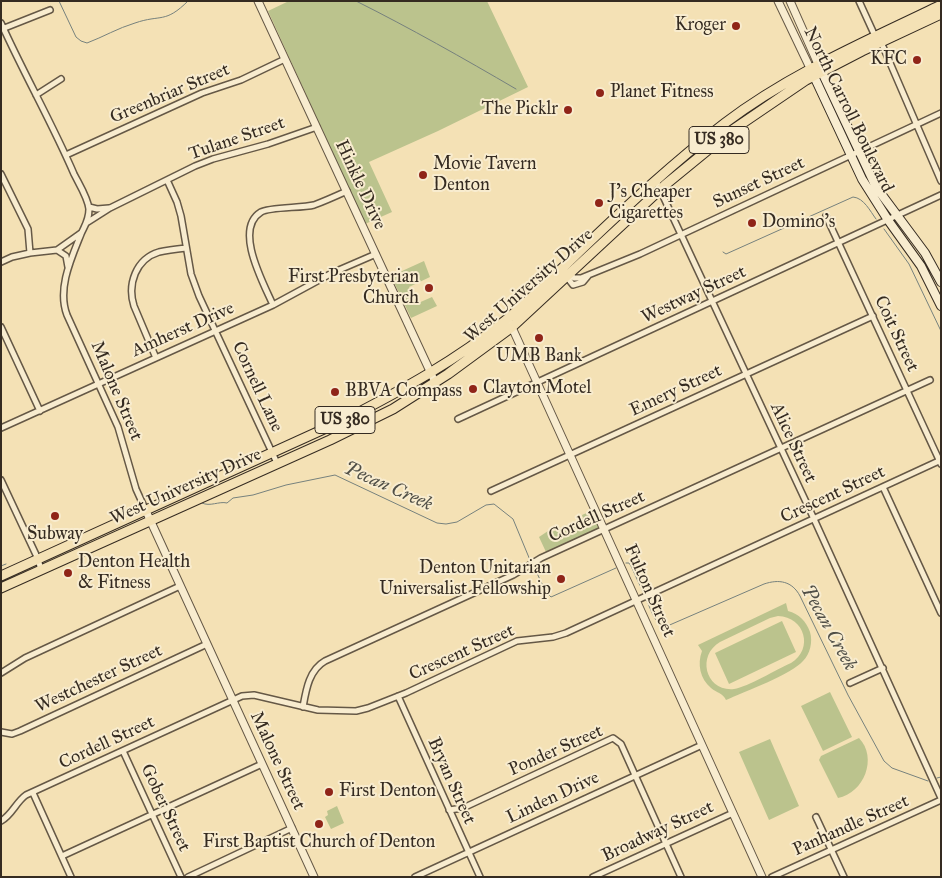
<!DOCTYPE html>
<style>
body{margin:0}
#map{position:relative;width:942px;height:878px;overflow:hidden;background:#f4e1b5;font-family:"IM FELL Great Primer",serif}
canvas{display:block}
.frame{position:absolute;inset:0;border:2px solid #352b21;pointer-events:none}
</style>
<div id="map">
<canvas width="942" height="878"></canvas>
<div class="frame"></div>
</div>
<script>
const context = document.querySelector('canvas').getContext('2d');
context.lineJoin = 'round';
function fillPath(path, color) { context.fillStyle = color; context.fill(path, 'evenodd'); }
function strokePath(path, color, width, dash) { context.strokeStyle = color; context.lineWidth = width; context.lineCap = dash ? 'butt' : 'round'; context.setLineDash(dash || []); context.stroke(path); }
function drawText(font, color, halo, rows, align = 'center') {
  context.font = font + ' "IM FELL Great Primer",serif'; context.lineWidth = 4; context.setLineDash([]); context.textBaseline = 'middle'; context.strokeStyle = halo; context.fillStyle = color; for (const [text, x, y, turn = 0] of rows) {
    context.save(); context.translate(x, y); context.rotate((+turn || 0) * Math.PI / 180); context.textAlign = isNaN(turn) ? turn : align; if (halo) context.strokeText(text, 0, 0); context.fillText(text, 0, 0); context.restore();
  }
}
fillPath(new Path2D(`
 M289,1H487L528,87L438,131L369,162L392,212L365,224L268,11Z
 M424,261L430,277L409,287L412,294L409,296L412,303L415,302L416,304L432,297L437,306L411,318L391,276Z
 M591,511L599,528L546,552L539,537L551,529L554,531L583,518L582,515Z
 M786,603L788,611C799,614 806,621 810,632C813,642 810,654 803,661C792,674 744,692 726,700C723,693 717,693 711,688C700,679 697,664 702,651L698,645ZM778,616C805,617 814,649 791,663C777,669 748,687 734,689C706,692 696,656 720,642L770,618Z
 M782,621L796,652L729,684L715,653Z
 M830,692L852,737L823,751L801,706Z
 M859,738C878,758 864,793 838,798L819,760L821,756Z
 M770,739L799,806L769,820L739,752Z
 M337,806L344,823L331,829L325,817L328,815L327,811Z`), '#bbc38d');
strokePath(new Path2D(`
 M59,1L76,37L81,41L87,43C103,37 118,28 135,23C161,14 165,24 188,1
 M356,1C410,28 463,58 516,89
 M884,229L909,264L941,331
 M723,252L726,254L853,197C864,198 870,211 876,219
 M202,503C210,507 219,501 227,503L233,498L253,495L286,485L335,475L437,523L446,524L457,522L486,505L494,504L513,519L530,560
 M626,563H629L631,566L643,592
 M1,566L6,564
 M534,567L546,592L551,597L616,568
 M647,601C651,610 655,624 665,627L764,584C779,579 792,581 800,596L848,695L884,761L892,768L928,781
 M937,778L941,777`), '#76817d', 1);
const minor = new Path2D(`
 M859,1L875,36L881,42L941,181
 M1,23C24,74 52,123 74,174C79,184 88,198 89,209C89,220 85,225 81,234C71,259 57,289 67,315L118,427L136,489L146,511
 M2,29L50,10
 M36,95L61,79
 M66,155L202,93L241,80L285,59
 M1,174L28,229L30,253
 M167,180L177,202L181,216L191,274L199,296L277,463
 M656,181L814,519L941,798
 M89,207L97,209L109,208
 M826,216L941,464
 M88,222L110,208L195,166L213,159L268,144L317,127
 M57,250L66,256L68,267
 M1,262L12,257L30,253L57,250L81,233
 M569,273L574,278H581L640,254L941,113
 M566,276L573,285L583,282L588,276
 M273,305C264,284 233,229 261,212C269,207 302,208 314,205C325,201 336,196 347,191
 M1,327L40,411
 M156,358L134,306C127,284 136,259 159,252C168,250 177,249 186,248
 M458,419L941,195
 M1,428L273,305L332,273L376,254
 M1,480L38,559L41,570
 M883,487L941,613
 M491,491L873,316
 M1,673L25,658L180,586
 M850,683L883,668
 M398,696L480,877
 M303,707C306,690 309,670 325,661L513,575L541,558L930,380
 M1,732L12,734L20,731L207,644
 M123,751L181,877
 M33,793L71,877
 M449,810L463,808L613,738L621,744L681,877
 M816,817L844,877
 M1,821C12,815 16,802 26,795L242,696L254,695L318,710L356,711L368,708L406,693L517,641L553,637L566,633L941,460
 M62,856L262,764
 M188,877L292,828
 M415,877L702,745
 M593,877L733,813
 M772,877L941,800`);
const tertiary = new Path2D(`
 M258,1L435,382
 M778,1L810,68
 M790,1L818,64
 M510,323L762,877
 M146,511L314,877`);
const secondary = new Path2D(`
 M820,68L876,187L925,253L941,282
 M812,72L862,179L888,220L921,266L941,306`);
const primary = new Path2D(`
 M1,576L346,419C402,390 457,360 506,320C532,298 556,274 581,250C627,206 674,162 725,123C791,73 867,41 941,5
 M1,588L330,440L393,409L448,374L512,327L665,185L731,131L806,80L862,51L941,14`);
strokePath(minor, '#655846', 8);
strokePath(tertiary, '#655846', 9);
strokePath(secondary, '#352b21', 10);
strokePath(primary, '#352b21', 11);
strokePath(minor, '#f8eccf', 5);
strokePath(tertiary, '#f8eccf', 7);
strokePath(secondary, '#f8eccf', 8);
strokePath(primary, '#f4e1b5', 9);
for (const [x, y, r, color] of [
 [736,26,5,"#8f2418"],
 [917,60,5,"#8f2418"],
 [600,93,5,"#8f2418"],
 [568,110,5,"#8f2418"],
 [423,175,5,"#8f2418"],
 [599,203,5,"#8f2418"],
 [752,223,5,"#8f2418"],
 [429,288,5,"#8f2418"],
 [539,338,5,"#8f2418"],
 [473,389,5,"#8f2418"],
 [335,392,5,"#8f2418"],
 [55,516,5,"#8f2418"],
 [68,573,5,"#8f2418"],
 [561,579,5,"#8f2418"],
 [329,792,5,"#8f2418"],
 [319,824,5,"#8f2418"]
]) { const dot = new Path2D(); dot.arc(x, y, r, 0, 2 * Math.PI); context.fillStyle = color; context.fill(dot); strokePath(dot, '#f8eccf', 2); }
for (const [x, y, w] of [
 [719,140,60],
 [345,420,60]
]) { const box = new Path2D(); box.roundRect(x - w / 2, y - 13.5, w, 27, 4); context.fillStyle = '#f8eccf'; context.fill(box); strokePath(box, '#352b21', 1); }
drawText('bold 16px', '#352b21', null, [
 ["US 380",719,140],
 ["US 380",345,420]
]);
drawText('18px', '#352b21', '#f8eccf', [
 ["Kroger",726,26,"right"],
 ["KFC",907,60,"right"],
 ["Planet Fitness",610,93],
 ["The Picklr",558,110,"right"],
 ["Movie Tavern",433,165],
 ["Denton",433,186],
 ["J's Cheaper",609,193],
 ["Cigarettes",609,214],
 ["Domino's",762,223],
 ["First Presbyterian",419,278,"right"],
 ["Church",419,299,"right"],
 ["UMB Bank",539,357,"center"],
 ["Clayton Motel",483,389],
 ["BBVA Compass",345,392],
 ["Subway",55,535,"center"],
 ["Denton Health",78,563],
 ["& Fitness",78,584],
 ["Denton Unitarian",551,569,"right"],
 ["Universalist Fellowship",551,590,"right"],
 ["First Denton",339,792],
 ["First Baptist Church of Denton",319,843,"center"]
], 'left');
drawText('18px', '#352b21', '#f8eccf', [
 ["Greenbriar Street",170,94,-23],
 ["North Carroll Boulevard",848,110,64],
 ["Tulane Street",237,139,-19],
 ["Sunset Street",759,183,-25],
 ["Hinkle Drive",360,185,65],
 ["West University Drive",529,286,-41],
 ["Westway Street",694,295,-25],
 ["Amherst Drive",183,330,-24],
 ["Coit Street",896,334,65],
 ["Cornell Lane",257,387,65],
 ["Malone Street",116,391,67],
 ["Emery Street",676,391,-25],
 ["Alice Street",793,443,65],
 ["West University Drive",186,487,-24],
 ["Crescent Street",833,495,-25],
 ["Cordell Street",597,517,-24],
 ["Fulton Street",649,591,66],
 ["Crescent Street",462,653,-24],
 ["Westchester Street",99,679,-25],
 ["Cordell Street",107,743,-25],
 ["Ponder Street",556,751,-24],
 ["Malone Street",277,761,65],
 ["Bryan Street",451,781,66],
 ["Linden Drive",553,798,-25],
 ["Gober Street",165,808,65],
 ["Panhandle Street",851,826,-24],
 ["Broadway Street",658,832,-25]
]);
drawText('italic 19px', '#504f47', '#f8eccf', [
 ["Pecan Creek",388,487,24],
 ["Pecan Creek",828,628,61]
]);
</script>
